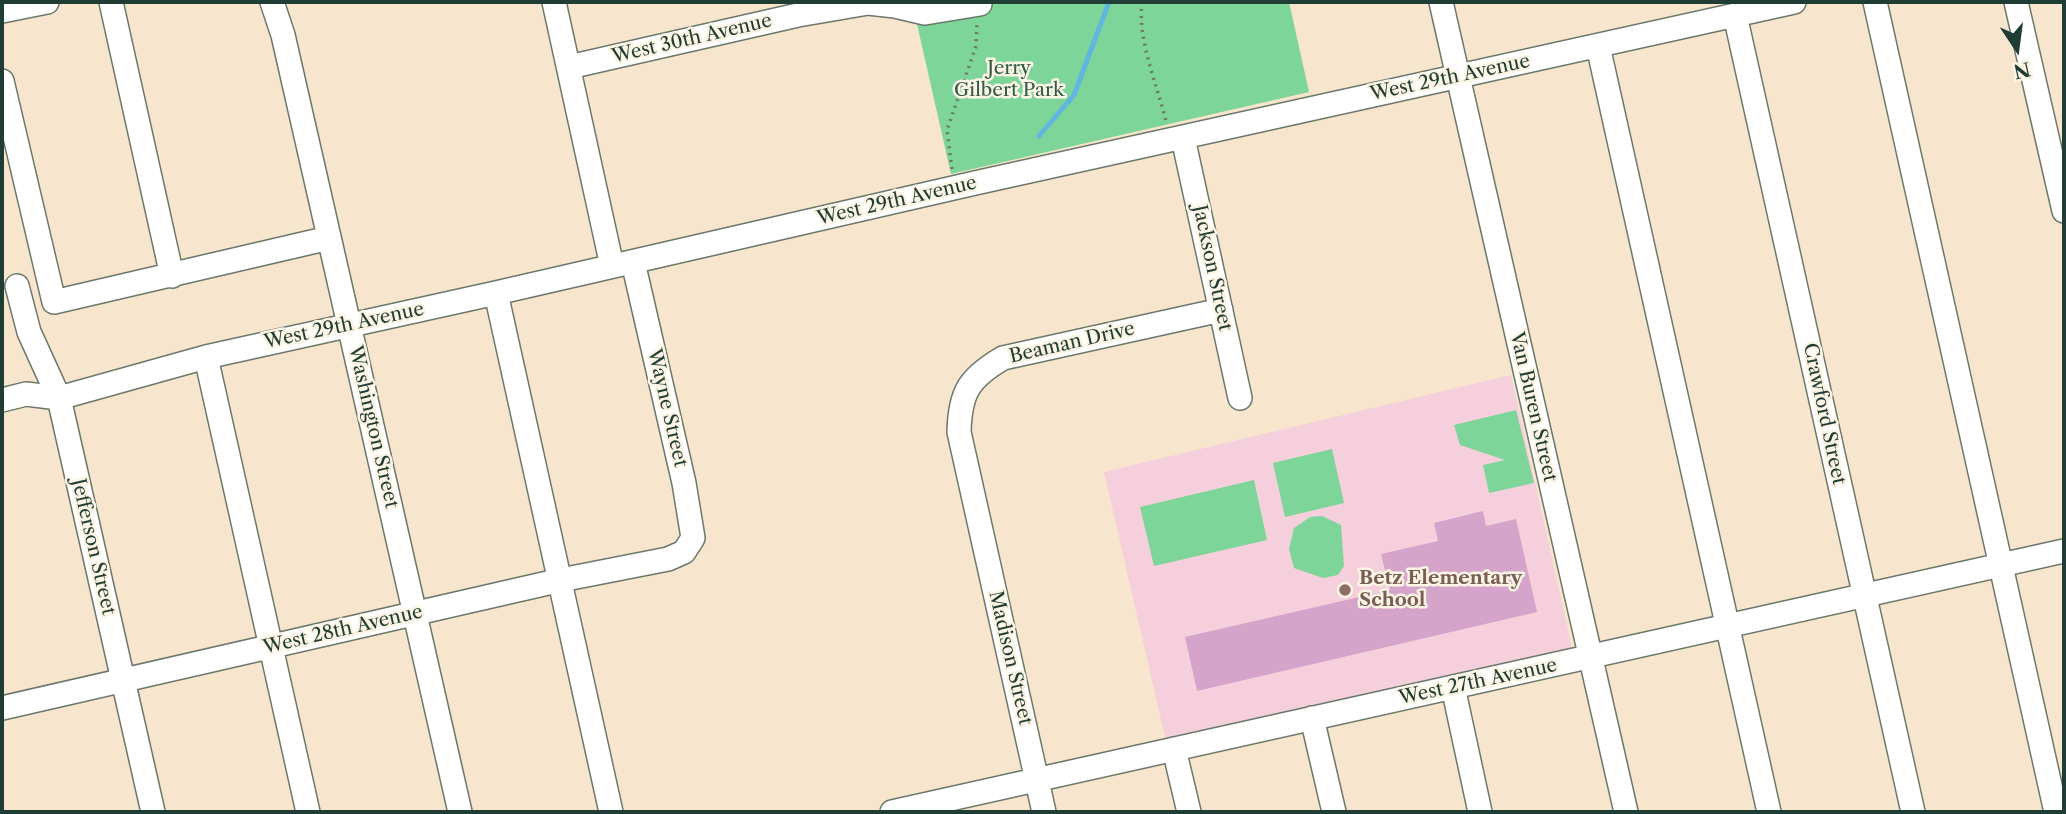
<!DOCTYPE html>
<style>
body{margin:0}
#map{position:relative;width:2066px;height:814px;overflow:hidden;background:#f7e5cd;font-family:"Libre Caslon Text",serif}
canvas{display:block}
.frame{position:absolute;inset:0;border:4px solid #1f3d34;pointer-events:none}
.north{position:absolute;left:1982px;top:14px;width:70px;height:70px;-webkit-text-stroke:5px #fcf5e5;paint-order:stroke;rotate:167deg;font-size:19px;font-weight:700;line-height:28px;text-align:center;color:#1f3d34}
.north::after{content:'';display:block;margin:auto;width:24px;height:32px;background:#1f3d34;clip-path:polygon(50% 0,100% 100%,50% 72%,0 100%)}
</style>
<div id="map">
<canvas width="2066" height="814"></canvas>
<div class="frame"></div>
<div class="north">N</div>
</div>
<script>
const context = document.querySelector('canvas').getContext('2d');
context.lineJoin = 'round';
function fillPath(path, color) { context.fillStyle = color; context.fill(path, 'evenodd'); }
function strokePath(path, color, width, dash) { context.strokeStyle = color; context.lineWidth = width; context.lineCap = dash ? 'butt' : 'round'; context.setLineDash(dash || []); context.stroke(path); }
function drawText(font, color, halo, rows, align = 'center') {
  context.font = font + ' "Libre Caslon Text",serif'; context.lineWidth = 5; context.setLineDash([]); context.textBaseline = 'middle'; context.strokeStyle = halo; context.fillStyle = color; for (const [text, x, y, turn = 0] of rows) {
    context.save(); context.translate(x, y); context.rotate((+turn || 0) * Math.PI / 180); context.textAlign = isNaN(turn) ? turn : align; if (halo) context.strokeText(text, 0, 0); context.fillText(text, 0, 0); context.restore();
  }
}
fillPath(new Path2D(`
 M1511,375L1575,661L1168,750L1104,472Z`), '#f5cfdb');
fillPath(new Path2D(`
 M912,2H1289L1309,92L951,174Z
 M1516,410L1534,483L1489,493L1483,465L1505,460L1460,445L1454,425Z
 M1332,449L1344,503L1285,517L1273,463Z
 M1254,480L1267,540L1154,566L1140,507Z
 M1322,516L1341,525L1344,566L1338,575L1323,578L1294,568L1289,549L1294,528L1310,517Z`), '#7ed599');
strokePath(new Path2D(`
 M1039,136L1074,95L1109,2`), '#60b7dd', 5);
fillPath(new Path2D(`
 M1483,511L1486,526L1516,519L1537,612L1197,691L1185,637L1390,590L1381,554L1438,541L1434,523Z`), '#d5a4cb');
const minor = new Path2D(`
 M111,2L172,276
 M272,2L283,35L460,812
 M554,2L612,266
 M1441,2L1626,812
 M1875,2L2056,812
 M2016,2L2064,211
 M2,11L47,2
 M1735,15L1913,812
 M1598,46L1769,812
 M569,67L798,15L868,3L895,6L925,13L980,4
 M2,81L54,302L329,238
 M1183,138L1240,398
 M17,286L29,332L59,398L153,812
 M496,293L611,812
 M206,357L308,812
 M2,400L26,394L59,398L206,357L496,293L975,183L1794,2
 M1453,687L1480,812
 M2,708L561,580L668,559L684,552L693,538L684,483L633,262
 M1312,718L1334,812
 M1174,749L1189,812
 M892,812L2064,551
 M1044,812L959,432C960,392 969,378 1003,358L1221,310`);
strokePath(minor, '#6b786a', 26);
strokePath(new Path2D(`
 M1142,2C1137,38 1157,85 1166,121
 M952,169L947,130L976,46L977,24`), '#6b786a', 3.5, [2, 5]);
strokePath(minor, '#fff', 23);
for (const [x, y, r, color] of [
 [1345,590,7,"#8d6e63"]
]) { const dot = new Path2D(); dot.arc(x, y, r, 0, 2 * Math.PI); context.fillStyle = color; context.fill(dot); strokePath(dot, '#fcf5e5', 2.5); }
drawText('19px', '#1f3d34', '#fcf5e5', [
 ["West 30th Avenue",692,39,-13],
 ["West 29th Avenue",1450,78,-12],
 ["West 29th Avenue",897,201,-13],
 ["Jackson Street",1212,268,78],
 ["West 29th Avenue",344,326,-12],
 ["Beaman Drive",1072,343,-13],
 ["Van Buren Street",1533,407,77],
 ["Wayne Street",667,408,77],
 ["Crawford Street",1824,414,78],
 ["Washington Street",373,427,77],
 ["Jefferson Street",93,547,77],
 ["West 28th Avenue",343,630,-13],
 ["Madison Street",1010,658,77],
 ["West 27th Avenue",1478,682,-12]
]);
drawText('19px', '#325b48', '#fcf5e5', [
 ["Jerry",1009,69],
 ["Gilbert Park",1009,91]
]);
drawText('bold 19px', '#785e54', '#fcf5e5', [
 ["Betz Elementary",1359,579],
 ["School",1359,601]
], 'left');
</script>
